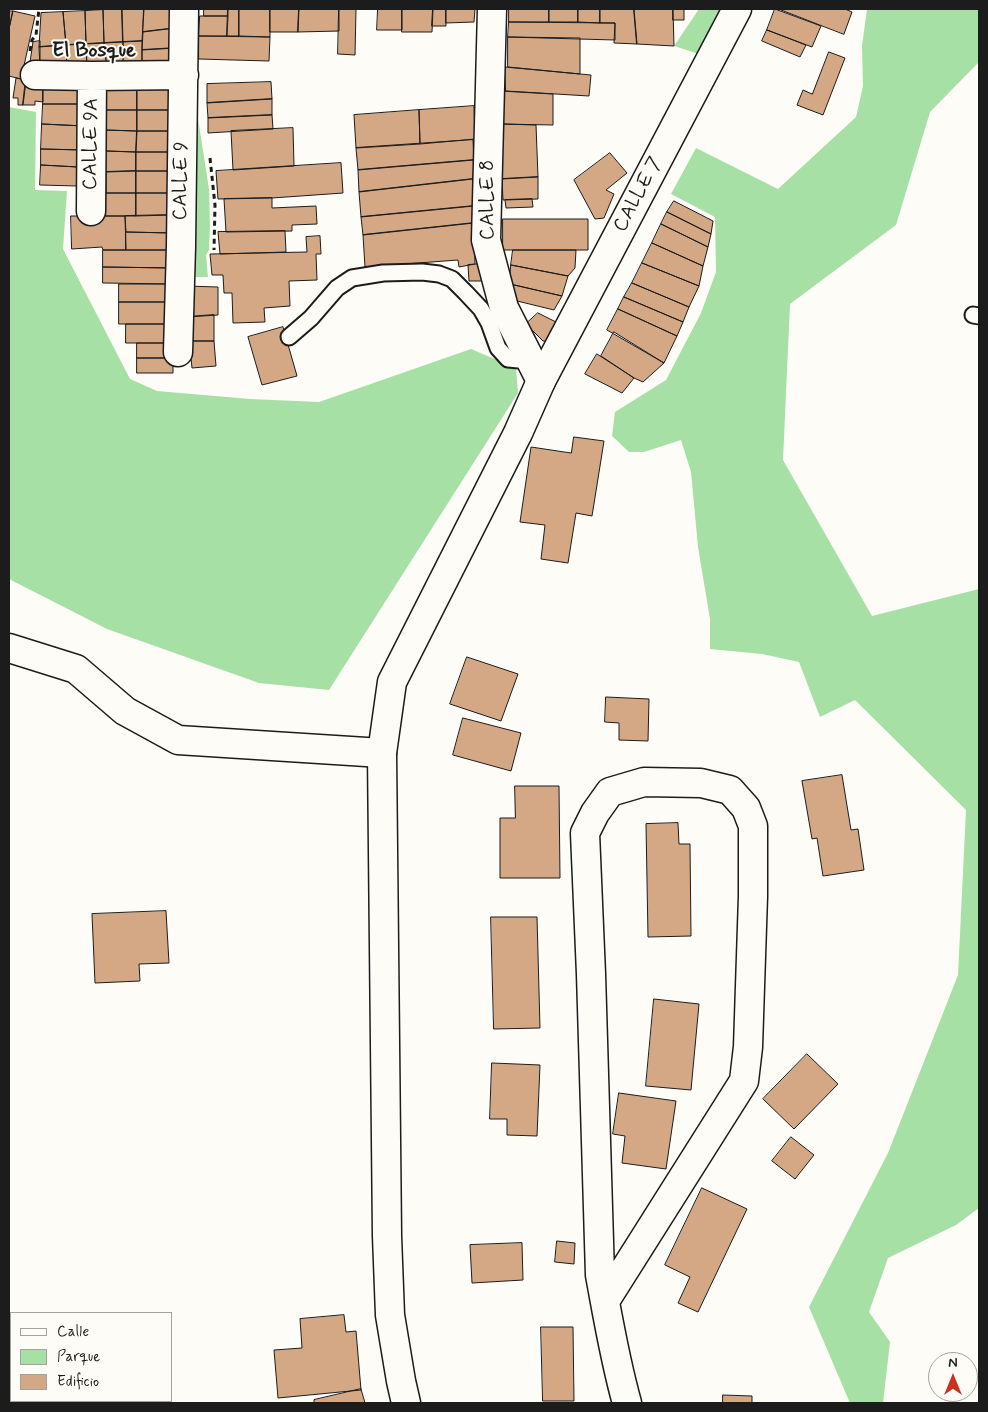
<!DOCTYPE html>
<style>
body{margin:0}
#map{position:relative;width:988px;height:1412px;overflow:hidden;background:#fdfcf7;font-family:Mynerve,sans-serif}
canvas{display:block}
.frame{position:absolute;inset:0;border:10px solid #1c1c1c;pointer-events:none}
.legend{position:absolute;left:10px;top:1312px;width:162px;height:90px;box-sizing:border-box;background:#fdfcf7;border:1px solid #a3a29f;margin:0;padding:6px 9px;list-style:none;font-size:15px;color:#1c1c1c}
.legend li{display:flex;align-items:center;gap:10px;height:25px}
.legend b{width:25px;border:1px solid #a3a29f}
.north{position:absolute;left:928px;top:1352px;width:50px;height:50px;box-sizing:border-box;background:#fdfcf7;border:1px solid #a3a29f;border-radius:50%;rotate:0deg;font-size:14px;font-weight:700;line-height:20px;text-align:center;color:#1c1c1c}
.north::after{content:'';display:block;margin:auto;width:18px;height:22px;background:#c8321e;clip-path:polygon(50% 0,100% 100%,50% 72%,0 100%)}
</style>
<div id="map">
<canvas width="988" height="1412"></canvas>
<div class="frame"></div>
<ul class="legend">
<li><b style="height:6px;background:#fdfcf7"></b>Calle</li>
<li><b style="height:14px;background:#a7e0a5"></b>Parque</li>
<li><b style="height:14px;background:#d4a885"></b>Edificio</li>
</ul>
<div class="north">N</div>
</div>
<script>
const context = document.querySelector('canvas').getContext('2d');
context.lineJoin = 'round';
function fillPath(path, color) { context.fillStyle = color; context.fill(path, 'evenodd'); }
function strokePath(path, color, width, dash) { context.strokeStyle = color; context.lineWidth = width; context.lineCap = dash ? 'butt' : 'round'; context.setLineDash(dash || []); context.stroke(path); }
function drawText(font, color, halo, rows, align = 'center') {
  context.font = font + ' Mynerve,sans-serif'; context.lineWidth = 4; context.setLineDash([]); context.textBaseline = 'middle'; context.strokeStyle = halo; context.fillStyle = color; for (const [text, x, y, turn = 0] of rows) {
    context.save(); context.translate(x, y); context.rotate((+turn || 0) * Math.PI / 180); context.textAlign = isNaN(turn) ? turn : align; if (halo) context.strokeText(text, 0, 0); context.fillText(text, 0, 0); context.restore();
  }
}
fillPath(new Path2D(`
 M699,9H724L699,54L674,46Z
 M867,9H979V62L930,112L896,225L790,304L783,460L872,616L979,589V1208L956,1225L888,1258L869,1312L890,1342L883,1403H850L809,1307L888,1153L958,975L966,810L855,700L820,717L799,662L762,654L710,649V619L698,547L691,472L681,440L644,452H629L612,436L615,412L666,380L701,313L716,272L715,217L671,194L696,148L778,189L856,117L863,86L862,46Z
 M9,107L36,112L35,190L67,191L63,249L130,379L157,391L250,399L319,402L471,349L516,368L518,393L329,690L259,683L107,629L9,579Z
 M197,112L209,189L210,225L209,250L206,255L208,277H191L192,114Z`), '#a7e0a5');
const building = new Path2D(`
 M122,9L123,42L104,43L103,10Z
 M122,9H144L142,41L123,42Z
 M144,9H176V28L143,32Z
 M204,9H228V16H204Z
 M228,9H239V36H227Z
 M239,9H270V37L239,36Z
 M270,9H299L298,32H270Z
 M299,9H339V31L298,32Z
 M339,9H356L355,55L338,54Z
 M378,9H402V30H377Z
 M402,9H433L432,32H402Z
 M433,9H446V26H432Z
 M446,9H475L474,22L446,23Z
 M509,9H549V22H509Z
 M549,9H578V22H549Z
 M578,9H600V23L578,22Z
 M600,9H634L637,44L614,43L615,23H600Z
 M634,9H673L674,46L637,44Z
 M673,9H684V20H673Z
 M775,9L821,26L812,47L767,30Z
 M779,9H845L852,12L844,34Z
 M103,10L104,43L86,44L85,11Z
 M9,11H13L9,29Z
 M13,11L35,16L21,79L9,76V29Z
 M85,11L86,44L66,45L63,12Z
 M63,12L66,45L39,47L41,13Z
 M200,16H228L227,36H199Z
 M509,22L615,23V40L508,37Z
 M176,28V48L142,50L143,32Z
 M767,30L806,45L800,57L762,41Z
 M199,36L270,37L269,61L199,59Z
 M508,37L580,38V74L508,67Z
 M40,41V69H29L33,42Z
 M142,41V68H123V42Z
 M123,42V68L107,69L104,43Z
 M104,43L107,69H87L86,44Z
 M86,44L87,69H67L66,45Z
 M66,45L67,69H40L39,47Z
 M176,48L177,68H142V50Z
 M829,52L845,58L823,115L797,105L803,90L812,94Z
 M505,67L591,75L589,96L506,91Z
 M23,72L27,73L23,105H18V98H13L16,78L21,79Z
 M26,78H43V102L35,101V105H23Z
 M43,78L84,79V104H43Z
 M271,82L272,99L207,103V84Z
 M137,83L175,84V110H137Z
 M105,86H137V110H105Z
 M501,91L553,94V125L501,124Z
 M272,99V115L208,118L207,103Z
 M43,104H84V126L42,124Z
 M474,106L475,139L420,144L419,110Z
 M105,110H137V131L105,130Z
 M137,110H175L174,131H137Z
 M419,110L420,144L356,148L354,115Z
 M272,115L273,129L208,133V118Z
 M42,124L84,126V150L41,149Z
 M501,124L536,125L538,177L502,179Z
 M293,128L294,166L233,170L231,131Z
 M105,130L137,131L136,152L106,151Z
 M137,131H174V152H136Z
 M473,140L474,160L358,170L356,148Z
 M41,149L84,150L78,167L41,165Z
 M106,151L136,152V171L106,172Z
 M136,152H174V171H136Z
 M610,153L627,173L606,190L614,194L604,218L595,219L574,180Z
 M474,160L473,179L359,192L358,170Z
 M341,163L343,193L272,198L218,199L216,171Z
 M41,165L78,167L77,186L40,185Z
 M136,171V193H106V172Z
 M136,171H174V193H136Z
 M538,177V199L503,200L502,179Z
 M473,179L474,206L361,217L359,192Z
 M106,193H136V216H106Z
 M136,193H174L173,215L136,216Z
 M272,198V208L316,206L317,224L292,225V231L226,232L224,199Z
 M532,199L533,207L506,208L505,200Z
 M674,201L713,221L711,234L667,212Z
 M474,206V223L363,235L361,217Z
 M667,212L711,234L708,247L661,224Z
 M173,215V233L126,232L125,216Z
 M71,216H125L126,250H103L102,247L72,249Z
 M503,219H588V250H503Z
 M474,223L475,264L459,267L458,260L365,267L363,235Z
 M661,224L708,247L703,266L652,243Z
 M285,231L286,252L220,254L218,232Z
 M126,232L173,233V250H126Z
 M320,236L321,254H316L317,280L289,281L290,306L264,308L265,322L233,323L232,293H224L223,275H212L210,254L307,252L306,237Z
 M652,243L703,266L699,286L642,263Z
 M103,250H173V268L103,267Z
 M513,250H576L575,268L568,276L511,265Z
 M642,263L699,286L689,307L632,283Z
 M482,264L484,281H469L468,265Z
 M511,265L568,276L562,296L510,284Z
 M103,267L173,268V284L103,283Z
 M632,283L689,307L683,322L624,297Z
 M119,284H173V302H119Z
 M510,284L562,296L554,310L509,299Z
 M186,286L218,287V315L187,317Z
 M624,297L683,322L677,336L618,309Z
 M119,302H173V324H119Z
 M618,309L677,336L664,363L607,330Z
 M538,313L558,323L548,341H543L526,324Z
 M214,315V341H186L187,317Z
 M126,324H173V343H126Z
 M283,327L297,376L262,385L248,337Z
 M614,332L664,363L643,382L634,378L601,356Z
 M186,341H214L216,366L192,368L191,358L186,357Z
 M137,343H173V358H137Z
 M597,354L634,378L622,393L585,374Z
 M137,358H173V373H137Z
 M574,437L604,441L592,516L576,513L568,563L541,559L545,525L520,522L531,447L571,453Z
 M467,657L518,674L501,721L450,704Z
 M606,697L649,699L648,741L619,740V723L605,722Z
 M463,718L521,733L511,771L453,755Z
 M842,775L851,830L858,829L864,870L823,876L817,838L812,839L802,781Z
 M515,786H559L560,878H500V818H515Z
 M678,823L679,844H690L691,936L648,937L646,824Z
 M166,911L169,963L139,964L140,981L95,983L92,914Z
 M491,917H537L540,1028L494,1029Z
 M654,999L699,1004L691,1090L646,1086Z
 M807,1054L838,1084L794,1129L763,1099Z
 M492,1063L540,1065L537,1136L507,1135V1119H490Z
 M619,1093L676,1101L666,1169L622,1163L625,1136L613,1134Z
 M791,1137L814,1155L795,1179L772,1161Z
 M702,1188L747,1209L698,1312L678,1303L690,1277L665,1265Z
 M557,1241L575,1243L574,1264L555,1262Z
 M522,1243L523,1280L472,1283L470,1245Z
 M344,1315L346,1332L356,1331L361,1390L278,1398L274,1350L302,1348L300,1319Z
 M541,1327H573L574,1401H543Z
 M361,1389L365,1403H314V1400Z
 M723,1395L752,1396V1403H723Z`);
fillPath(building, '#d4a885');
strokePath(building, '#1c1c1c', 1);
const service = new Path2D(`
 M973,315L979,316
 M289,337L311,318L337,288L352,278L383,273L422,272L439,274L452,279L466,293L481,309L489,323L498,348L508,359L519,360L529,358`);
const minor = new Path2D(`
 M492,9L486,240L504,308L541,381
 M35,75L92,76L184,75
 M91,211L92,76
 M178,352L181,246L184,9
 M9,648L76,669L125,711L178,740L382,753
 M605,1301L744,1081L748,1047L753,896V826L746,808L730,790L701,783L644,782L610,792L595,813L585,833L591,974L600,1275C608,1318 615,1361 627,1403`);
const secondary = new Path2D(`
 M406,1403L401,1381L390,1315L387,1236L382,753L392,682L518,433L541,381L737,9`);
strokePath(service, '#1c1c1c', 19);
strokePath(minor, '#1c1c1c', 31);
strokePath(secondary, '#1c1c1c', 31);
strokePath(new Path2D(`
 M30,51L32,40L36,35L39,9
 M210,158L215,205L214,250`), '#1c1c1c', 3, [5, 4]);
strokePath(service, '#fdfcf7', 15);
strokePath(minor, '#fdfcf7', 28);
strokePath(secondary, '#fdfcf7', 28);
drawText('20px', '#1c1c1c', '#fdfcf7', [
 ["CALLE 9A",92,144,-89],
 ["CALLE 9",182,181,-89],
 ["CALLE 7",639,195,-62],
 ["CALLE 8",489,200,-90]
]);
drawText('bold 21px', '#1c1c1c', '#fdfcf7', [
 ["El Bosque",94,52]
]);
</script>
